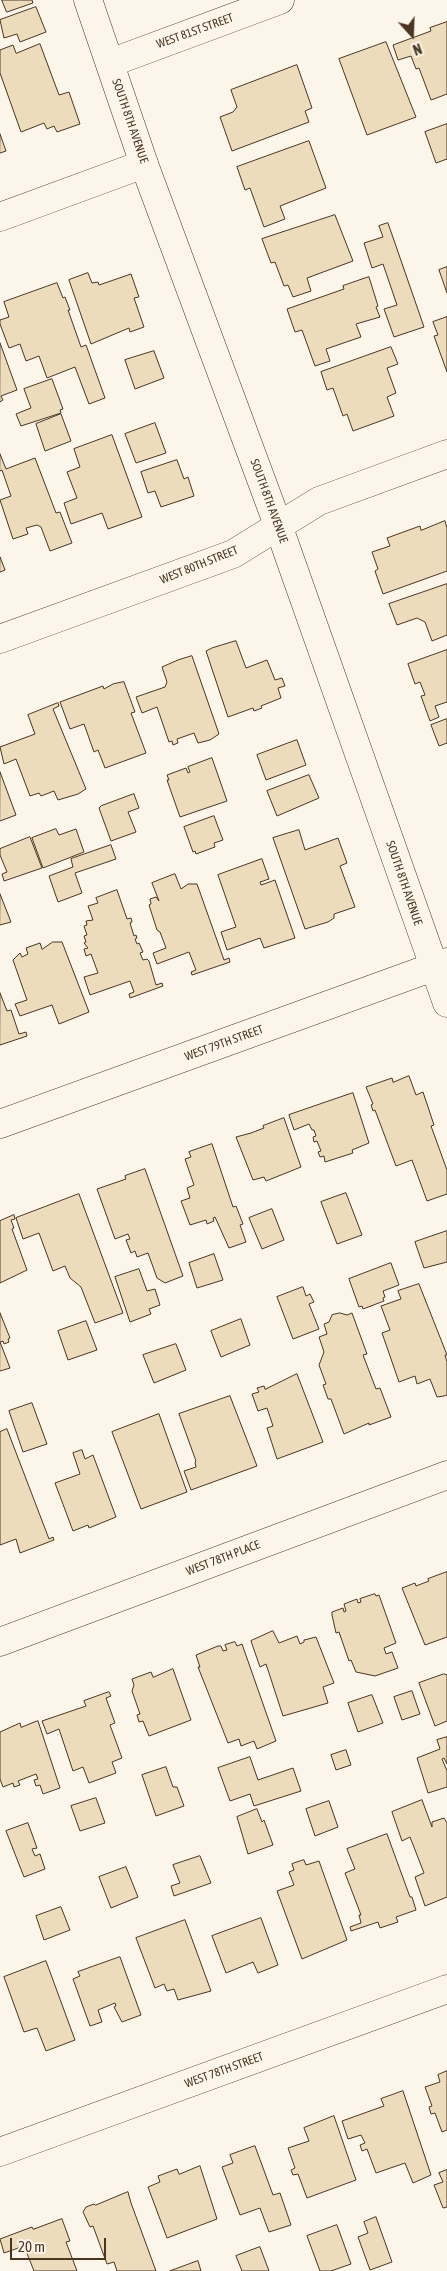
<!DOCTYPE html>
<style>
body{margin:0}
#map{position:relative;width:447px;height:2271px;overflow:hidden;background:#fbf6e9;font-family:"Asap Condensed",sans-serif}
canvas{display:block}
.north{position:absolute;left:387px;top:10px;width:50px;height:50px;-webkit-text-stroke:4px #fbf6e9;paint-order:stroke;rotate:160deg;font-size:14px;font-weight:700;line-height:20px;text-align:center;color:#4a3520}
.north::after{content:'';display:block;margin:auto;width:18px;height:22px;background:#4a3520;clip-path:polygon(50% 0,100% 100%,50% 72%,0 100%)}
.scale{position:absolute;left:10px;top:2238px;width:96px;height:22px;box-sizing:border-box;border:2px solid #4a3520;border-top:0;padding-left:6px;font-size:15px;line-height:18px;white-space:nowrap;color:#4a3520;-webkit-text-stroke:4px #fbf6e9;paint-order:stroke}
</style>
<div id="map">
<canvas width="447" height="2271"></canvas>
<div class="north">N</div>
<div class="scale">20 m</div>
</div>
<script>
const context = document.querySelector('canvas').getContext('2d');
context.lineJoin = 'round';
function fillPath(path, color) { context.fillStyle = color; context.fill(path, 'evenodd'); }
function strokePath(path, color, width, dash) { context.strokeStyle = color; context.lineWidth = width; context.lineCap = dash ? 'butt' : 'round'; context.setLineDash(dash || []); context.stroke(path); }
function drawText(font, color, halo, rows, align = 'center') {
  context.font = font + ' "Asap Condensed",sans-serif'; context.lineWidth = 4; context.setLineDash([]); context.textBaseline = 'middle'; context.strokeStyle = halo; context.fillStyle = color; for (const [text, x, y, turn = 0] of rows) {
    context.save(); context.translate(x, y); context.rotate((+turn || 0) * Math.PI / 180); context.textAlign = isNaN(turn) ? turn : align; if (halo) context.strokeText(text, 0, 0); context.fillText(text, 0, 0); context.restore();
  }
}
const building = new Path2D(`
 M2,0H32L33,3L7,12Z
 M36,7L46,32L20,42L17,34L4,38L0,20Z
 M447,22V94L431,100L419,68L416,69L411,56L398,60L393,45L431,31L430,28Z
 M386,42L416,117L367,135L339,59Z
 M40,44L59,95L69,92L80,124L57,132L54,126L47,129L44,123L21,132L0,73V50L13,45L16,53Z
 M297,65L312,108L305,111L309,122L232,151L220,117L233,112L237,107L231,90Z
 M447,124V159L436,163L425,132Z
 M0,134L6,151L0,153Z
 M309,141L326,188L280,206L285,219L264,227L250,188L245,190L237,167Z
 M335,215L353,261L307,278L311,291L293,297L288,285L284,286L275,262L271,263L262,239Z
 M388,223L424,327L394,337L384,309L397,305L383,264L372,268L364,243L383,237L379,226Z
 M447,267V293L439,270Z
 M88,273L92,283L98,282L99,285L131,274L139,297L134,298L144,327L130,332L129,328L91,344L69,280Z
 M369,277L378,306L376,307L380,317L356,324L361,337L326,349L330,361L315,366L302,330L295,332L287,309L344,289L343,286Z
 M57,283L63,298L65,297L70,310H68L81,347L86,345L105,398L89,404L75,367L47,378L39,356L26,361L20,344L9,348L0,324V320L9,317L4,302Z
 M447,317V372L434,336L438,335L433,322Z
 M0,343L17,390L1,396L3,400L0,402Z
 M391,347L398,364L387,368L396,393L387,397L394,416L353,431L347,414L343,416L333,388L327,390L321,372Z
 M154,351L164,378L135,389L125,360Z
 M52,379L63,409L60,410L61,413L21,426L16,414L31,408L24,389Z
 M61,414L71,441L45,451L36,424Z
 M155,423L166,453L136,463L125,434Z
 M112,435L142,517L108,529L102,513L71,524L64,503L77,498L67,472L80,467L74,449Z
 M0,454L6,469L35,458L56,513L60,512L72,543L50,551L41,527L37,525L26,528L28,534L13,539L0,500L11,496L2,470L0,471Z
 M177,460L184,479L188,477L194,496L161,507L155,491L148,493L141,472Z
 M445,521L447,528V571L383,594L375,571L378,569L372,552L390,546L387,538L420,526L421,530Z
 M0,557L5,570L0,572Z
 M447,584V635L432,641L425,622L417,618L397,625L389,604Z
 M236,641L246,668L267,660L275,680L282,678L285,686L278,688L281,698L261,706L262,708L254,711L253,708L228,717L206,651L212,648Z
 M447,650V702L435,706L439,717L430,721L421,696L425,695L420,682L415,684L408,664Z
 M192,656L219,734L210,740L198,743L194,733L177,739L178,743L173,745L172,741L169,742L157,707L142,713L136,697L165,687L167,682L162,667L178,660Z
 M124,682L135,712L131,713L146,753L105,768L98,750L94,752L84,724L70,729L60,702L103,686L104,689L113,684Z
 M58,703L59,706L53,709L86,789L78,794L58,800L54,791L41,796L39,793L30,796L16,759L4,764L0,747L35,734L28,715Z
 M447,719V743L439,746L431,725Z
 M297,740L306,765L266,780L257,755Z
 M212,758L227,801L180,817L167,780H169L167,775L186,768L188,773L190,772L188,767Z
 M0,772L16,815L0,821Z
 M309,775L319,798L277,816L267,791Z
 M134,794L139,808L128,812L136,832L111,841L99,808L101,806Z
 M214,816L223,840L214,843L215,847L196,854L195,851L193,852L184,827Z
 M56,829L59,835L76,829L84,852L43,868L32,838Z
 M299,830L305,850L338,838L347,863L340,866L355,907L334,914V918L328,922L305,929L273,838Z
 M30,837L42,868L4,881L2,874L7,872L0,855V849Z
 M111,845L116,859L75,873L82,893L58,902L49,876L73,867L71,859Z
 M262,859L269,879L260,882L261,885L275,880L295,938L264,948L260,938L227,950L221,932L236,927L218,875Z
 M175,874L181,889L188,884H197L224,960L229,958L230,962L192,975L191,972L196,970L189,952L157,964L153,953L166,948L160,932L157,930L149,905L151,904L150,899L156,897L159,901L152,883Z
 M117,890L127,919L131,918L132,922L130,923L134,936L136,935L137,938L135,939L137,944L139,943L143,952L140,953L143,960L147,959L149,961L156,985L162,983L163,986L130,998L129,994L134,992L130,981L90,995L84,977L98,973L91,954L86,956L84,949L88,948L84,943L86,942L84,936L87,935L84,926L87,925L86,921L93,920L88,906L98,903L96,898Z
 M0,894L11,922L0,925Z
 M53,942H62L89,1012L59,1024L52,1005L20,1016L15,1004L27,1000L13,960L20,953L22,957L28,954L26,948L40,943L42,949Z
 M0,993L7,1011L11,1010L19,1034L26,1032L27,1036L0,1045Z
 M409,1076L416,1095L423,1092L434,1125L431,1126L447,1170V1194L427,1201L412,1160L396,1166L375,1110L373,1111L371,1105L373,1104L366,1087L392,1078L393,1082Z
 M353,1093L369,1143L352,1150L353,1153L325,1162L324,1156L320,1157L318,1152L321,1151L317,1141L314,1142L313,1137L316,1136L314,1130H312L309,1124L294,1130L289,1115Z
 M284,1118L301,1167L266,1181L264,1177L253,1180L236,1137L251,1133L264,1128L263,1126Z
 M212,1144L233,1207L236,1206L243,1224L240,1225L246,1242L229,1248L215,1217L213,1218L214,1221L207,1224L206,1220L190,1225L181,1201L190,1198L187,1188L194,1185L185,1159L191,1157L189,1152Z
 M145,1169L183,1276L165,1283L157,1278L148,1253L137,1257L135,1251L131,1253L126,1240L130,1239L128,1234L115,1239L97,1189L126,1179L125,1176Z
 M346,1193L362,1235L337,1244L321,1202Z
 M79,1194L123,1313L95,1323L81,1287L70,1278L65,1266L53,1271L39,1233L23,1239L16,1218Z
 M272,1209L284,1240L262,1249L249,1218Z
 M14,1215L15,1219L11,1220L14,1228L12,1229L27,1270L0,1283V1221Z
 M447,1231V1262L424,1268L415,1242Z
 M214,1254L223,1280L197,1288L189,1263Z
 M391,1263L399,1285L383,1291L385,1297L383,1298L384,1301L363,1309L362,1306L359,1307L349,1279Z
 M139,1269L147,1291L155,1289L160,1305L149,1309L151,1314L130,1322L115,1277Z
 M419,1284L447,1355H445L447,1362V1395L444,1396L437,1397L430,1379L417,1384L415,1376L399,1382L382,1333L390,1330L381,1306L401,1299L398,1291Z
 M303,1287L306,1296L310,1294L314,1302L309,1304L319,1329L293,1339L277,1297Z
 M0,1313L10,1338L8,1339L9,1342L4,1344L3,1341L0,1342L10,1368L0,1371Z
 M340,1313L347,1315L352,1313L367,1354L363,1355L376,1389L380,1388L391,1417L369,1425V1423L344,1434L331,1399H328L323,1385L326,1384L319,1365L324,1352L319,1337L327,1334L324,1324L329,1322L332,1315Z
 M241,1319L250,1345L221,1357L211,1331Z
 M86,1321L97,1350L68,1360L58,1331Z
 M176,1344L186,1370L154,1383L143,1355Z
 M297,1374L323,1442L277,1459L267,1428L273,1426L267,1408L258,1411L252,1394L259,1392L257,1388L264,1386L265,1389Z
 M230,1396L257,1466L191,1490L184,1471L196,1467L195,1462L196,1461L179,1414Z
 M32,1403L47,1444L23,1452L9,1411Z
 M159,1414L187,1492L141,1509L112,1432Z
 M7,1429L49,1539L53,1537L54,1540L20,1553L16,1539L0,1545V1432Z
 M82,1450L85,1459L93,1455L116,1517L89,1528L88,1525L73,1531L55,1483L80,1474L73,1453Z
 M447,1572V1637L425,1645L402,1588L415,1583L416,1586L429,1581L428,1579Z
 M375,1594L376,1596L379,1595L396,1643L384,1648L386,1654L392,1652L398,1668L375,1676L356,1672L351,1660L349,1661L339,1632L336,1633L332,1615V1612L343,1608L344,1612L346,1611L344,1604L357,1599L358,1603L361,1602L360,1599Z
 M273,1631L279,1643L297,1636L300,1644L304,1642V1640L316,1637L334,1683L323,1687L328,1703L283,1716L266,1664L260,1667L251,1641Z
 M235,1642L237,1646L242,1644L276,1741L257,1749L254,1741L241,1746L239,1739L228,1743L198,1667H200L196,1655L218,1646H221L223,1651L227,1650L225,1645Z
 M173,1669L191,1720L149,1736L143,1721L139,1722L137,1715L140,1714L132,1691L134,1685L132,1679L151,1672L153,1677Z
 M444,1674L447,1675V1721L435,1726L419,1683Z
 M412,1691L420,1714L402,1720L394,1697Z
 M109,1692L111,1696L106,1698L115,1723L110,1725L122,1758L112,1762L116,1773L89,1783L83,1767L73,1771L59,1729L47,1734L42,1721L86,1706L84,1701Z
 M372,1695L383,1723L358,1732L348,1703Z
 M38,1721L60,1788L43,1794L40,1785L36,1786L34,1780L38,1779L36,1774L18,1781L20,1785L14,1787L13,1783L3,1787L0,1779V1732L20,1723L21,1727Z
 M447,1737V1764L444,1758L442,1759L447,1771V1787L428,1793L417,1758L440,1749L437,1740Z
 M346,1750L351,1765L336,1770L331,1755Z
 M250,1757L258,1780L293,1768L301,1791L254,1806L250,1794L230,1801L218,1768Z
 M166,1767L173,1787H177L184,1806L156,1816L142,1775Z
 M96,1798L105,1823L80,1831L71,1806Z
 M422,1800L432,1827V1822L444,1818L447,1823V1897L425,1906L415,1877L424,1873L410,1837L402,1841L392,1812Z
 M329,1801L338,1827L315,1836L306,1809Z
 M257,1809L262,1822L264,1820L273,1845L248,1854L237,1817Z
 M28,1823L37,1848L32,1849L35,1856L40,1854L45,1869L24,1877L6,1831Z
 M387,1834L410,1897H412L416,1910L396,1917L398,1922L380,1928L378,1922L351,1931L350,1927L361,1923L359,1915H361L345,1873L355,1869L347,1849Z
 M200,1856L211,1883L174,1896L171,1886L180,1883L173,1865Z
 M304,1860L306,1865L319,1861L347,1940L302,1959L277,1891L294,1885L289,1872L294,1870L292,1864Z
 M126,1867L138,1897L111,1908L99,1877Z
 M61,1907L70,1930L44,1940L36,1916Z
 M261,1918L278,1965L258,1973L253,1962L226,1973L212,1936Z
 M185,1920L211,1991L178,2000L174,1989L167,1991L164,1984L155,1988L136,1938Z
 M120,1957L141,2015L122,2022L114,2007L116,2006L115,2003L98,2010L102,2022L90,2026L73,1979L80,1976L78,1972Z
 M46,1961L75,2040L46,2051L37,2028L24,2032L4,1977Z
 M447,2071V2130L442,2132L435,2113L431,2114L429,2107L432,2106L425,2087L440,2082L438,2075Z
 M403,2091L431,2175L413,2183L405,2163L376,2173L367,2149L362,2151L360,2145L365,2143L361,2135L348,2139L342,2121L384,2106L381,2099Z
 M334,2116L356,2180L307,2198L298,2174L293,2175L291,2170L295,2168L288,2148L309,2141L304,2128Z
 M255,2146L273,2195L280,2193L291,2225L269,2232L260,2208L240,2215L222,2167L233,2163L230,2155Z
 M200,2166L217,2219L167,2238L148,2187L160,2182L158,2176L177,2169L179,2174Z
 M447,2170V2207L443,2208L434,2185L443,2182L439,2173Z
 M128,2192L131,2203L156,2271H117L114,2262L107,2264L93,2226L90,2227L83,2212L86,2207L94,2204L95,2205Z
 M376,2217L392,2262L370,2270L358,2237L368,2233L364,2222Z
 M62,2219L70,2241L66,2242L77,2271H34L24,2246L4,2253L0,2239L32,2227L33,2229Z
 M337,2225L351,2264L331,2271H320L307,2236Z
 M260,2247L269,2271H242L236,2256Z
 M198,2261L201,2271H170Z`);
fillPath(building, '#ecdcbc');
strokePath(building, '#4a3520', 1);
const street = new Path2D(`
 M110,63L280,0
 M0,217L144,164
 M0,639L233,554L319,501L447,454
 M0,1124L447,962
 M0,1642L447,1475
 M0,2152L447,1989`);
const secondary = new Path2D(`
 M88,0L144,164L278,525L447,1003`);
strokePath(street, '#4a3520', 29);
strokePath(secondary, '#4a3520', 29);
strokePath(street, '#fbf6e9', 28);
strokePath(secondary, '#fbf6e9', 28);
drawText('12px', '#4a3520', '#fbf6e9', [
 ["WEST 81ST STREET",195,31,-20],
 ["SOUTH 8TH AVENUE",130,121,71],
 ["SOUTH 8TH AVENUE",269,501,70],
 ["WEST 80TH STREET",199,565,-22],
 ["SOUTH 8TH AVENUE",404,883,71],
 ["WEST 79TH STREET",224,1043,-20],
 ["WEST 78TH PLACE",223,1558,-21],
 ["WEST 78TH STREET",224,2070,-20]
]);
</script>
